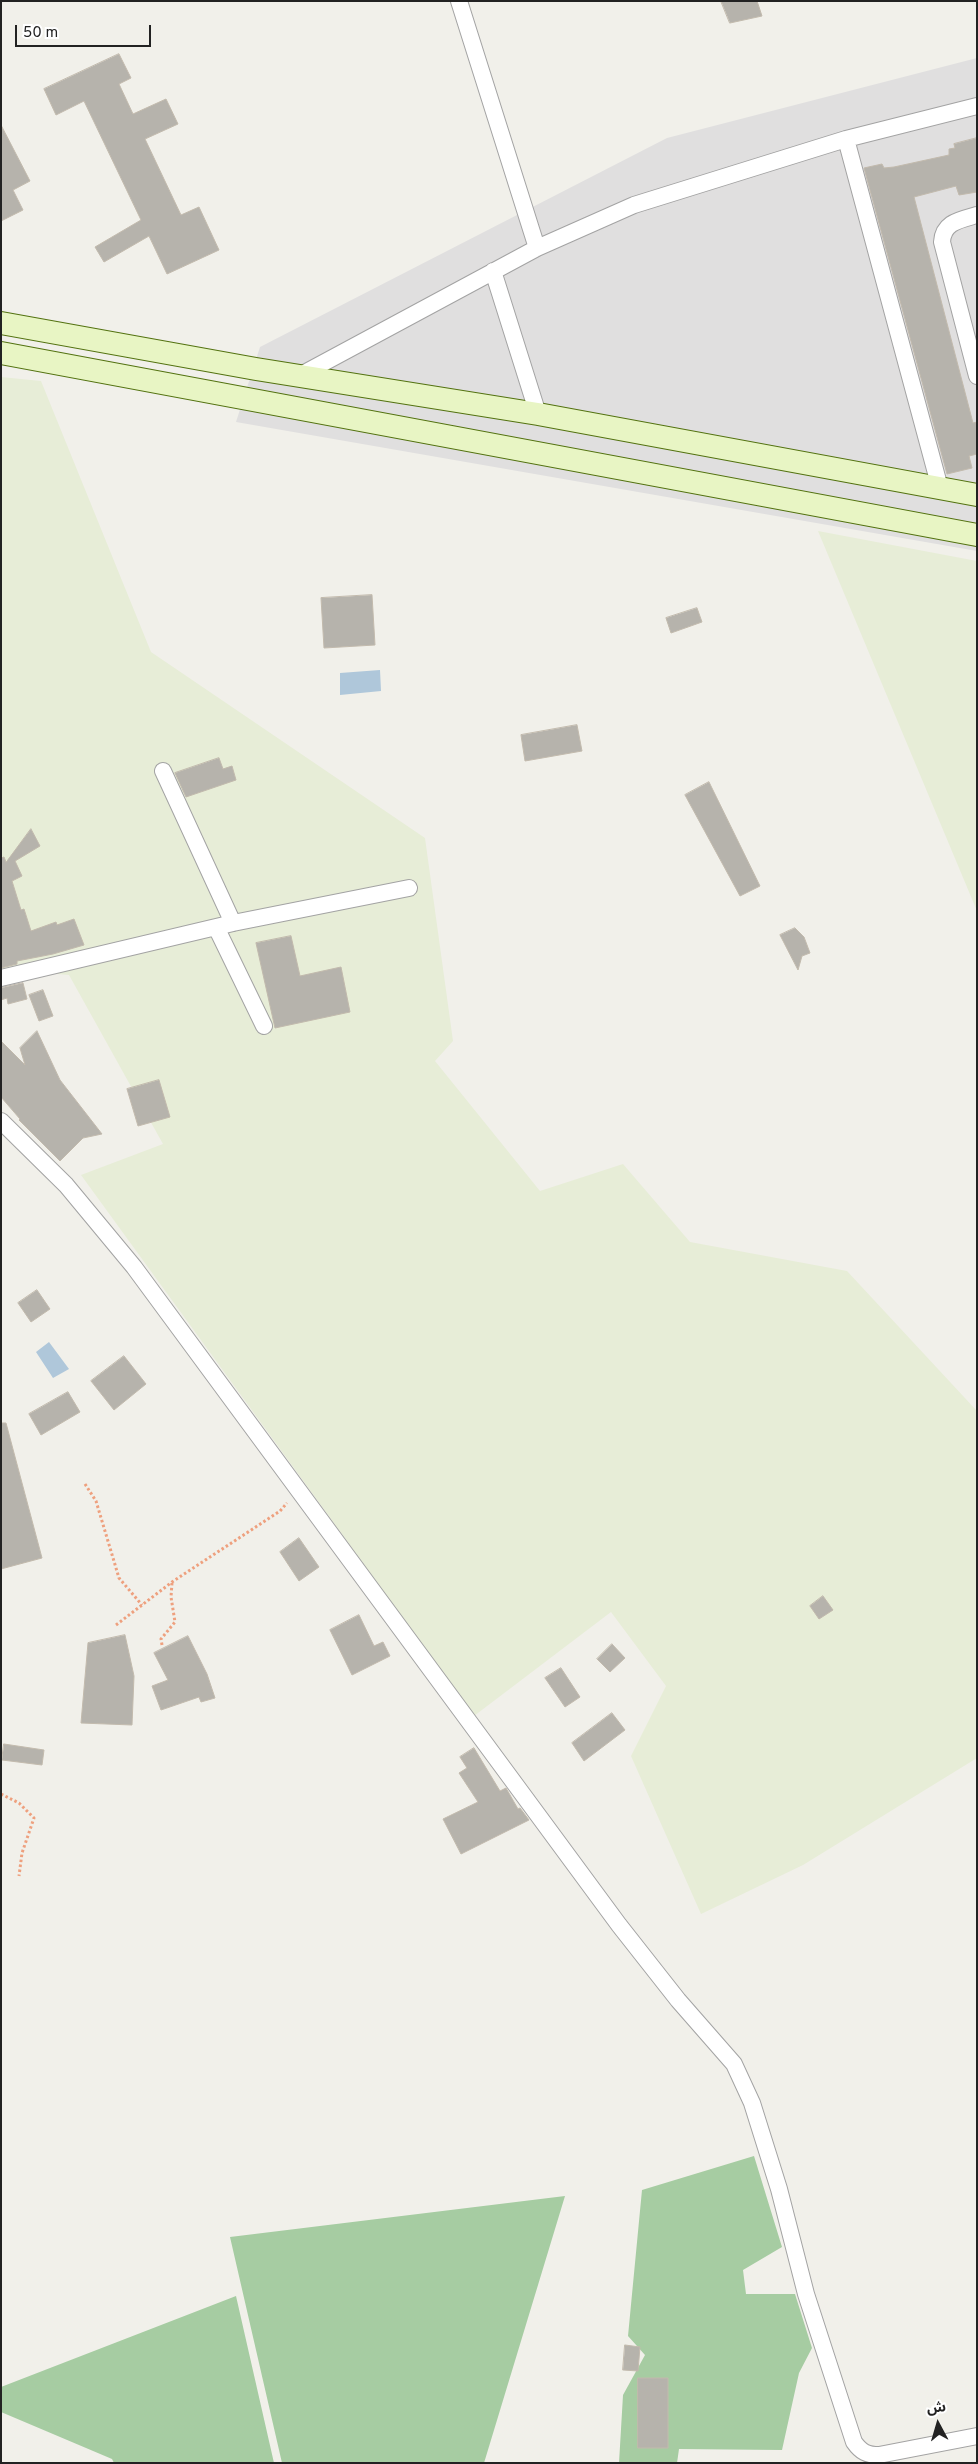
<!DOCTYPE html>
<meta charset="utf-8">
<style>
body{margin:0}
#map{position:relative;width:978px;height:2464px;overflow:hidden;background:#f1f0ea;font-family:Overpass,"Noto Sans Arabic",sans-serif}
canvas{display:block}
.frame{position:absolute;inset:0;border:2px solid #222;pointer-events:none}
.north{position:absolute;left:913px;top:2399px;width:50px;height:50px;-webkit-text-stroke:4px #fff;paint-order:stroke;rotate:354deg;font-size:14px;font-weight:700;line-height:20px;text-align:center;color:#222}
.north::after{content:'';display:block;margin:auto;width:18px;height:22px;background:#222;clip-path:polygon(50% 0,100% 100%,50% 72%,0 100%)}
.scale{position:absolute;left:15px;top:25px;width:136px;height:22px;box-sizing:border-box;border:2px solid #222;border-top:0;padding-left:6px;font-size:15px;line-height:18px;white-space:nowrap;color:#222;-webkit-text-stroke:4px #fff;paint-order:stroke}
</style>
<div id="map">
<canvas width="978" height="2464"></canvas>
<div class="frame"></div>
<div class="north">ش</div>
<div class="scale">50 m</div>
</div>
<script>
const context = document.querySelector('canvas').getContext('2d');
context.lineJoin = 'round';
function fillPath(path, color) { context.fillStyle = color; context.fill(path, 'evenodd'); }
function strokePath(path, color, width, dash) { context.strokeStyle = color; context.lineWidth = width; context.lineCap = dash ? 'butt' : 'round'; context.setLineDash(dash || []); context.stroke(path); }
fillPath(new Path2D(`
 M977,58V551L236,422L260,347L667,138Z`), '#e0dfdf');
fillPath(new Path2D(`
 M1,377L41,381L151,652L425,838L453,1041L435,1061L540,1191L623,1164L690,1242L847,1271L977,1411V1758L803,1865L701,1914L631,1756L666,1686L611,1612L474,1716L81,1175L163,1144L69,975L1,969Z
 M818,531L977,561V911Z`), '#e7edd7');
fillPath(new Path2D(`
 M754,2156L782,2247L743,2270L746,2294H795L812,2348L799,2373L782,2450L679,2449L677,2463H619L623,2395L645,2355L628,2336L642,2190Z
 M565,2196L484,2463H282L230,2237Z
 M236,2296L274,2463H114L112,2459L1,2412V2387Z`), '#a6cca2');
fillPath(new Path2D(`
 M380,670L381,691L340,695V673Z
 M49,1342L69,1369L53,1378L36,1352Z`), '#afc7da');
const building = new Path2D(`
 M721,1H757L762,16L730,23Z
 M119,54L131,78L119,84L133,114L166,99L178,124L145,139L181,215L199,207L219,250L167,274L149,236L104,262L95,247L141,220L84,101L56,115L44,89Z
 M1,125L30,181L13,190L23,210L1,221Z
 M977,138V192L959,195L956,186L914,197L973,423L977,422V454L969,456L972,468L947,474L864,168L882,164L884,168L894,167L949,155V149L955,148L954,144Z
 M372,595L375,645L324,648L321,598Z
 M697,608L702,622L671,633L666,618Z
 M577,725L582,751L525,761L521,735Z
 M219,758L223,769L232,766L236,780L186,797L175,773Z
 M709,782L760,886L740,896L685,795Z
 M31,829L40,846L15,861L22,876L12,881L21,910L24,909L31,931L56,922L57,925L74,919L84,945L53,954L17,961V964L1,968V858L4,857L6,862Z
 M795,928L804,937L810,953L802,956L798,970L780,935Z
 M291,936L300,976L341,967L350,1012L275,1028L256,943Z
 M23,983L27,999L8,1004L7,998L1,1000V988Z
 M43,990L53,1016L39,1021L29,995Z
 M37,1031L60,1080L102,1134L83,1138L60,1161L19,1120L20,1119L1,1097V1041L25,1065L20,1048Z
 M159,1080L170,1117L138,1126L127,1089Z
 M37,1290L50,1309L31,1322L18,1303Z
 M124,1356L146,1384L114,1410L91,1381Z
 M68,1392L80,1412L41,1435L29,1414Z
 M1,1423H6L42,1558L1,1569Z
 M299,1538L319,1567L299,1581L280,1552Z
 M823,1596L833,1610L819,1619L810,1606Z
 M359,1615L374,1646L383,1642L390,1656L352,1675L330,1630Z
 M125,1635L134,1676L132,1725L81,1723L88,1643Z
 M188,1636L207,1674L215,1698L201,1702L199,1697L161,1710L152,1686L168,1680L154,1653Z
 M612,1644L625,1658L610,1672L597,1659Z
 M561,1668L580,1697L565,1707L545,1678Z
 M612,1713L625,1730L584,1761L572,1743Z
 M4,1744L44,1750L42,1765L2,1760Z
 M474,1748L500,1791L506,1788L518,1809L520,1808L529,1820L461,1854L443,1819L478,1802L459,1773L467,1768L460,1757Z
 M625,2345L640,2347L638,2371L623,2370Z
 M638,2378H668V2448H638Z`);
fillPath(building, '#b6b3ac');
strokePath(building, '#c2baad', 1);
const street = new Path2D(`
 M459,1L537,248
 M846,139L940,488
 M977,215C960,220 943,222 942,242L977,376
 M493,271L538,414
 M299,376L537,248L634,205L846,139L977,106
 M163,771L233,923
 M216,927L264,1026
 M1,978L233,923L409,888
 M1,1121L66,1185L134,1267L619,1925L678,2000L734,2064L752,2103L779,2189L806,2294L854,2442C861,2452 867,2455 879,2455L977,2436`);
const secondary = new Path2D(`
 M1,323L256,369L538,414L977,495
 M1,353L977,535`);
strokePath(street, '#a3a3a3', 18);
strokePath(secondary, '#537210', 24);
strokePath(new Path2D(`
 M85,1484L96,1501L119,1578L142,1605
 M116,1625L172,1582L280,1511L287,1503
 M162,1645L161,1639L175,1622L171,1597L172,1583
 M1,1794L19,1803L34,1818L22,1853L19,1876`), '#eea07e', 3, [2.5, 2.5]);
strokePath(street, '#fff', 16);
strokePath(secondary, '#e8f5c4', 22);
</script>
